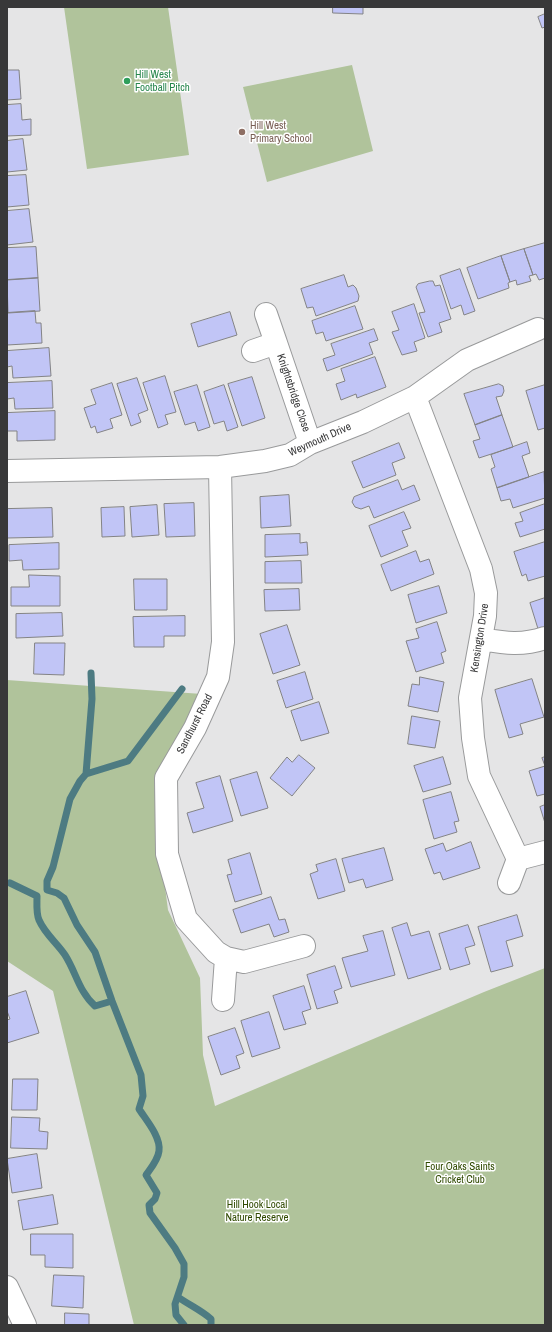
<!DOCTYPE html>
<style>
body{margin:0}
#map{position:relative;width:552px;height:1332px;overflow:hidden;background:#e5e5e6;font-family:"Archivo Narrow",sans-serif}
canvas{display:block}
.frame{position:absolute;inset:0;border:8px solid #383839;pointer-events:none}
</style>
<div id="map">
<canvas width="552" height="1332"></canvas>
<div class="frame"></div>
</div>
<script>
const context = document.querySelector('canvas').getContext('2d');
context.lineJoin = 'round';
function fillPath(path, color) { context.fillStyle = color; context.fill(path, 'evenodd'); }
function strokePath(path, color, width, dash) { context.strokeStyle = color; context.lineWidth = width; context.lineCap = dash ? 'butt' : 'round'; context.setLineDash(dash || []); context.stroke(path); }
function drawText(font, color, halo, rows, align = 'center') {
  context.font = font + ' "Archivo Narrow",sans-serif'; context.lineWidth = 3; context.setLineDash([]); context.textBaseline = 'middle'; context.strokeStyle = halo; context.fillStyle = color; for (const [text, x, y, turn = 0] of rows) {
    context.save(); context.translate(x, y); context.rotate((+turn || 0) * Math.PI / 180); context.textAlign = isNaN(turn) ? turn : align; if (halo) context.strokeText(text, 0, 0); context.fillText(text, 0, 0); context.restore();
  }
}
fillPath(new Path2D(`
 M64,7H168L189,155L87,169Z
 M352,65L373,151L267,182L243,87Z
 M7,680L202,694L154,780L159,841L168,910L200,978L203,1055L215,1106L484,992L545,968V1325H134L53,991L7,961Z`), '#b0c39b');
strokePath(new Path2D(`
 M182,689L128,761L86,774L80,781L70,799L53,867L47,881V890L57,893L64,898L77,925L95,952L112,1001L141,1075L143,1096L139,1109C146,1120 161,1137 159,1151C158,1160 151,1168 146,1175L157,1193L155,1199L149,1205L150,1213L175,1248L184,1264V1277L175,1304L176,1315L184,1325
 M86,774L92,699L91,673
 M10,883L37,896C37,903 36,913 39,920C45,934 57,943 65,955C76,972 79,992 95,1006L112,1001
 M178,1297C189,1305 201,1310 211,1319V1325`), '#4d7b82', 7);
const building = new Path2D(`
 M333,7H363V14L333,13Z
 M545,14V27L542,28L538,17Z
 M7,70H19L21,99L7,100Z
 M21,104L22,120L31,119V135L7,136V105Z
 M23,139L27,170L7,172V141Z
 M26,175L29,205L7,207V176Z
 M29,209L33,242L7,245V211Z
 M545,243V278L539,280L536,274L533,275L524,249Z
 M36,247L38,278L7,280V248Z
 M524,249L533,275L529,276L531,281L517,285L516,280L510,282L501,256Z
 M501,256L510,282L508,283L509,288L478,299L467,268Z
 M460,269L475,311L464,315L461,305L451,309L440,276Z
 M344,275L348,287L353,285L356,288L359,296L358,301L316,316L313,307L307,308L301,289Z
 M38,278L40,311L8,313L7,280Z
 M430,281H433L435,286L440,285L451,319L439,323L442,332L428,337L419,313L425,312L416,287L418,284Z
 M414,304L425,338L414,342L417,351L402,355L392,332L399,330L392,312Z
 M355,306L363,329L326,341L323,332L316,334L312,321Z
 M35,311L36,323H41L42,343L7,345V313Z
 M230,312L237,335L198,347L191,324Z
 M374,329L378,340L369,343L373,354L327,371L323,359L335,355L331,344Z
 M49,348L51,376L13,378L12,366L7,367V351Z
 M375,357L386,387L357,398L356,394L341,400L336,384L345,381L341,369Z
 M165,376L176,412L165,415L168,424L158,428L143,383Z
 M252,377L265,418L242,426L228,384Z
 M137,378L148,410L138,414L141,422L131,426L117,384Z
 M52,381L53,408L15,409L14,398L7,399V383Z
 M112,383L122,415L110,419L113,428L97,433L95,426L91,428L84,408L96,404L91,390Z
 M499,384L503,386L504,391L502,396L496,397L502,415L475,425L464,394Z
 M197,385L210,427L198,431L195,422L185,425L174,392Z
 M224,385L238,427L227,431L224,421L214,424L204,392Z
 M545,385V428L538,430L526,391Z
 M55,411V440L17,441V431H7V413Z
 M502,415L513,447L479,458L473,441L480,439L475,425Z
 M527,442L530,453L522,456L529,477L497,488L491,469L495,467L491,455Z
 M399,443L405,458L392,463L396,475L363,488L352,462Z
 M544,472L545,498L513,508L510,499L501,501L497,488Z
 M398,480L402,490L414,485L420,500L374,518L369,506L361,509L355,507L352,502L354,497Z
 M289,495L291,526L261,528L260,497Z
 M194,503L195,536L166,537L164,504Z
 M545,504V529L520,537L515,523L523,521L520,513Z
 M157,505L159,535L132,537L130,507Z
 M124,507L125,536L102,537L101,508Z
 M52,508L53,537L7,538V509Z
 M404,512L411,528L402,531L408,546L381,557L369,526Z
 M300,534V543L307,542L308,555L265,557V535Z
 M545,542V576L528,581L526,574L522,576L514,552Z
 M59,543V569L23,570L22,560L9,561V545Z
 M416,551L420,562L429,559L434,574L391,591L381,565Z
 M301,561L302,583H265V562Z
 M29,575L60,576V606H11V587H29Z
 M134,579H167V610H135Z
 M439,586L447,613L416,623L408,595Z
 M299,589L300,610L265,611L264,590Z
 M545,598V630L539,632L530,603Z
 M62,613L63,636L16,638V614Z
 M185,616V636H164V647H134L133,617Z
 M437,622L446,651L441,653L444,663L416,672L406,641L419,638L416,629Z
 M287,625L300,665L273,674L260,634Z
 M35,643H65L64,675L34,674Z
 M305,672L313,699L286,708L277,681Z
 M420,677L444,682L438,712L408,706L412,684L419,685Z
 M532,679L544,717L520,724L523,734L509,738L495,690Z
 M319,702L329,733L301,741L291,711Z
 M412,716L440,721L435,748L408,744Z
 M299,755L315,768L292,796L270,778L287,757L292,762Z
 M443,757L451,784L423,792L414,766Z
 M545,757V794L537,796L529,771L545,766L542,758Z
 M257,772L268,808L241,816L230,780Z
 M220,776L233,821L193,833L187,813L204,808L196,783Z
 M451,792L459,821L454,822L457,832L434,839L423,800Z
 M545,805V823L540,807Z
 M471,842L480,868L443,880L440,872L434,874L425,849L443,843L446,851Z
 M384,848L393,880L366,888L363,879L349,883L342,859Z
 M250,853L262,894L235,902L227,875L232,874L228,860Z
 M336,859L345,891L318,899L310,874L318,871L316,865Z
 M271,897L279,920L285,919L289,932L274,937L269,924L241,933L233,910Z
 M517,915L523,936L506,941L513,966L491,972L478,927Z
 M407,923L411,936L429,931L441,969L408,979L392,928Z
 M468,925L475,945L465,948L470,964L450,970L439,934Z
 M383,931L395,975L351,987L342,958L368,951L363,936Z
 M335,966L342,988L334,991L338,1003L317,1009L307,975Z
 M304,986L311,1009L302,1012L306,1024L284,1030L273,996Z
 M26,991L39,1033L7,1043V1020L10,1019L7,1011V997Z
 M269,1012L280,1048L252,1057L241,1021Z
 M235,1028L244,1053L236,1056L240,1068L221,1075L208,1037Z
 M13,1079H38L37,1110H12Z
 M12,1117L40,1118L39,1131L48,1132L47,1149L11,1148Z
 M37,1154L42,1188L12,1193L7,1159Z
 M53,1195L58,1224L23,1230L18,1201Z
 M31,1234H73V1268L45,1267V1255H31Z
 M54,1275L84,1276L83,1308L52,1306Z
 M65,1313L89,1314V1325H65Z`);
fillPath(building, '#c1c5f6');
strokePath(building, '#838385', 1);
const minor = new Path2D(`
 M276,343L310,443
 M253,351L276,343L266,314
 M415,397L481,569L486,593L485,616L470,698L473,738L479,776L518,859
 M220,467L223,642L218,677L195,728L166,778L167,854L186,919L216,952L226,958L244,962L304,946
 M7,471L220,467L265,461L290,455L310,443L363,422L415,397L467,360L538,329
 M481,639C505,643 521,646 545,638
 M509,883L518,859L545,852
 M223,1000L226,958
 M7,1287L25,1325`);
strokePath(minor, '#999a9b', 24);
strokePath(minor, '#fff', 22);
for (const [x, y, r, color] of [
 [127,81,4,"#2e9e5b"],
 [242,132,4,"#8d6e63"]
]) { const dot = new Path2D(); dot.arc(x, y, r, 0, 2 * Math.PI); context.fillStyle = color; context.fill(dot); strokePath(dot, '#fff', 1.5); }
drawText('11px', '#27864d', '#fff', [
 ["Hill West",135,75],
 ["Football Pitch",135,88]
], 'left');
drawText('11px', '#785e54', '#fff', [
 ["Hill West",250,126],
 ["Primary School",250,139]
], 'left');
drawText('11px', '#383839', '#fff', [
 ["Knightsbridge Close",293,393,71],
 ["Weymouth Drive",320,440,-24],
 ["Kensington Drive",480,638,-81],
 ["Sandhurst Road",195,724,-63]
]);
drawText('11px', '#304a00', '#fff', [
 ["Four Oaks Saints",460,1167],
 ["Cricket Club",460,1180],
 ["Hill Hook Local",257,1205],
 ["Nature Reserve",257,1218]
]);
</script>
